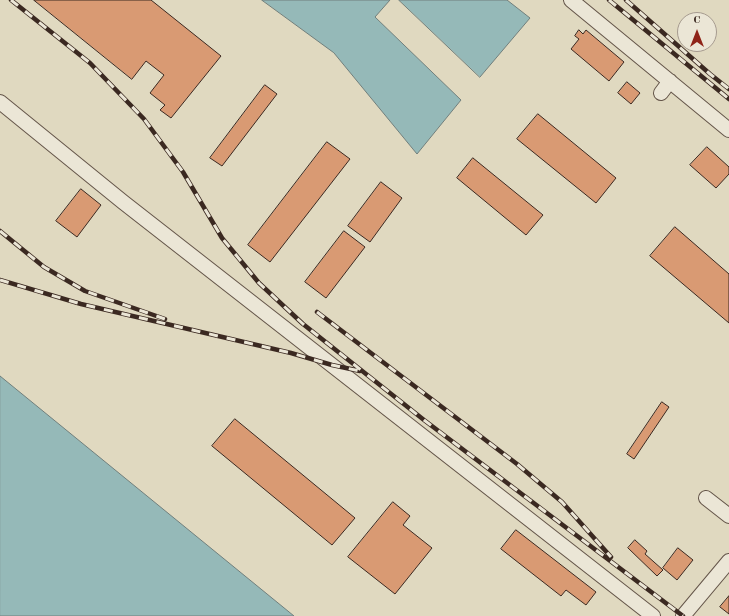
<!DOCTYPE html>
<meta charset="utf-8">
<style>
body{margin:0}
#map{position:relative;width:729px;height:616px;overflow:hidden;background:#e0d9c0;font-family:"Old Standard TT",serif}
canvas{display:block}
.north{position:absolute;left:677px;top:12px;width:40px;height:40px;box-sizing:border-box;background:#ebe6d6;border:1px solid #a59a8e;border-radius:50%;rotate:0deg;font-size:11px;font-weight:700;line-height:16px;text-align:center;color:#3b2921}
.north::after{content:'';display:block;margin:auto;width:14px;height:18px;background:#8f2418;clip-path:polygon(50% 0,100% 100%,50% 72%,0 100%)}
</style>
<div id="map">
<canvas width="729" height="616"></canvas>
<div class="north">С</div>
</div>
<script>
const context = document.querySelector('canvas').getContext('2d');
context.lineJoin = 'round';
function fillPath(path, color) { context.fillStyle = color; context.fill(path, 'evenodd'); }
function strokePath(path, color, width, dash) { context.strokeStyle = color; context.lineWidth = width; context.lineCap = dash ? 'butt' : 'round'; context.setLineDash(dash || []); context.stroke(path); }
const water = new Path2D(`
 M262,0H390L375,17L461,100L417,154L334,53Z
 M399,0H507L530,18L480,77Z
 M0,376L294,616H0Z`);
fillPath(water, '#95b9b8');
strokePath(water, '#717f7c', 1);
const building = new Path2D(`
 M34,0H151L221,56L171,118L160,110L165,105L150,93L164,75L146,61L132,79Z
 M579,30L583,34L586,30L624,62L609,81L571,49L579,39L575,36Z
 M627,82L640,93L631,104L618,93Z
 M265,85L277,94L222,166L210,158Z
 M538,114L616,178L596,203L517,139Z
 M327,142L350,159L270,262L248,245Z
 M707,147L729,167V174L716,188L690,165Z
 M473,158L543,215L526,235L457,178Z
 M381,182L402,198L370,242L348,226Z
 M81,189L101,205L77,237L56,221Z
 M675,227L729,274V323L650,256Z
 M344,231L365,247L326,298L305,282Z
 M662,402L669,407L634,459L627,454Z
 M235,419L355,518L332,545L212,446Z
 M393,502L410,516L403,525L432,548L395,594L348,557Z
 M516,530L596,592L586,605L566,590L561,596L501,549Z
 M635,540L647,551L645,554L663,570L657,576L628,548Z
 M678,548L693,560L677,580L663,568Z
 M729,596V614L720,607Z`);
fillPath(building, '#d99a73');
strokePath(building, '#3b2921', 1);
const minor = new Path2D(`
 M571,0L729,130
 M661,93L670,81
 M0,102L123,202L653,616
 M706,498L729,516
 M683,616L729,561`);
strokePath(minor, '#645549', 16);
strokePath(minor, '#ebe6d6', 14);
const rail = new Path2D(`
 M11,0L90,63L144,119L183,172L222,238L259,283L303,324L424,420L683,616
 M609,0L729,99
 M626,0L710,74L729,89
 M0,231L44,267L85,291L165,319
 M0,280L81,304L291,353L332,365L360,371
 M317,312L517,464L562,502L611,557`);
strokePath(rail, '#3b2921', 4.5);
strokePath(rail, '#ebe6d6', 3, [9]);
</script>
